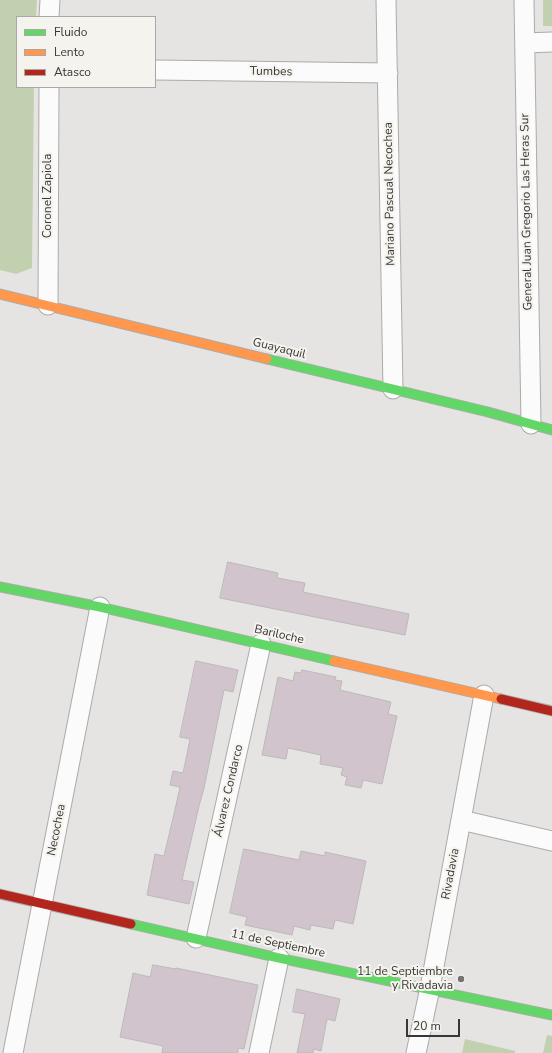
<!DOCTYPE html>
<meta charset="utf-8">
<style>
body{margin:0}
#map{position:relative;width:552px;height:1053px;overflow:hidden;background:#e6e4e2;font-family:"Nunito Sans",sans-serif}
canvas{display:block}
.legend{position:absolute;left:16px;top:16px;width:140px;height:72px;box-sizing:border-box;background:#f5f3ee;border:1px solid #a9a8a4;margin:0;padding:5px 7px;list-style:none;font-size:12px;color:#373735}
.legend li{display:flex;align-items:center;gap:8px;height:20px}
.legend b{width:20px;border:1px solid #a9a8a4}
.scale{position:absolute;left:406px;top:1019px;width:54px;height:18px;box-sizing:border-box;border:2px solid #373735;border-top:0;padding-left:5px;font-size:12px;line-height:14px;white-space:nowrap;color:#373735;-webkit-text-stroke:3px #f5f3ee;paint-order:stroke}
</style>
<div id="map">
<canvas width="552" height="1053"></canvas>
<ul class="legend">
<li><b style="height:5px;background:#63d668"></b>Fluido</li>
<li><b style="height:5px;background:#ff974d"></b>Lento</li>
<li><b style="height:5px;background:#b3261e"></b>Atasco</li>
</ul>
<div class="scale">20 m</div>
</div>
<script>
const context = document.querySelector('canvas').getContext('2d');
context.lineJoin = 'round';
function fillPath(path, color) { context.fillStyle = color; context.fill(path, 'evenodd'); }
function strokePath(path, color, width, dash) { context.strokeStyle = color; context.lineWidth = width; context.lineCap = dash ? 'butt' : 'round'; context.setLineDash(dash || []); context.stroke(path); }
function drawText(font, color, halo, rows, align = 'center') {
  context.font = font + ' "Nunito Sans",sans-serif'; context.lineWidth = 4; context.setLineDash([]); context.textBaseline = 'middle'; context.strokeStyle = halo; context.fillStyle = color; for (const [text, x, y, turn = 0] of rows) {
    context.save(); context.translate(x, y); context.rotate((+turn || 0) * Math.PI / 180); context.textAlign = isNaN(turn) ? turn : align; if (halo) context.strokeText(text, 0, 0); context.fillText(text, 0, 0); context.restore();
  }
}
fillPath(new Path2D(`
 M0,0H37L36,17H17V87H34L32,268L16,274L0,270Z
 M543,0H552V26H543Z
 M547,1035L552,1036V1053H543Z
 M465,1039L515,1051V1053H462Z`), '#c1d1af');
const building = new Path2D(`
 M228,562L278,573L277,578L305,583L303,592L409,614L405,635L220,598Z
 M196,661L238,670L233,692L224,690L204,788L199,806L182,880L194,882L189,904L147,895L155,854L164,856L174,814L180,787L170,785L173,771L183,773L187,754L190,739L180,737Z
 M302,670L336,677L335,680L342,681L340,690L391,702L388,714L397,716L382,784L363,780L361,788L345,785L347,777L341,775L343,768L320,764L321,755L288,748L286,759L262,755L278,677L293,681L295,672L301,673Z
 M244,849L299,860L301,851L325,856V852L366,861L353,924L335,920L333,929L311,925L310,930L294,926L292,935L245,925L247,917L230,913Z
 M153,965L176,969V968L258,985L244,1049L238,1048V1053H162L163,1046L120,1037L133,973L150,977Z
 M297,989L340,999L335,1021L327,1019L321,1051L314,1049L313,1053H297L305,1014L293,1012Z`);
fillPath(building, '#d1c4cc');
strokePath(building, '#bbb9b9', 1);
const street = new Path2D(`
 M386,0L393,389
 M524,0L531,424
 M49,17L50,0
 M525,43L552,42
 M155,70L388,73
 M48,305L49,87
 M461,820L552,841
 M196,938L261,644
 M13,1053L100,607
 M259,1053L279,958
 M416,1053L430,988L484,695`);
const fast = new Path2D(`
 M267,359L488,412L552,430
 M0,587L100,607L334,661
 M131,924L279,958L552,1015`);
const slow = new Path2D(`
 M0,294L267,359
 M334,661L501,699`);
const jam = new Path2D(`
 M501,699L552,711
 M0,894L131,924`);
strokePath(street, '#acabaa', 21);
strokePath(fast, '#acabaa', 11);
strokePath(slow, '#acabaa', 11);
strokePath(jam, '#acabaa', 11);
strokePath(street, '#fbfbfb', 19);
strokePath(fast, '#63d668', 9);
strokePath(slow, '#ff974d', 9);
strokePath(jam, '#b3261e', 9);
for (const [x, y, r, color] of [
 [461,979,4,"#747472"]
]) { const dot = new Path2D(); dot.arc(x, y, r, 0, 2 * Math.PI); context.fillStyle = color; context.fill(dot); strokePath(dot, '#f5f3ee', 1.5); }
drawText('12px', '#373735', '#f5f3ee', [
 ["Tumbes",271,72,1],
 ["Mariano Pascual Necochea",390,194,-91],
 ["Coronel Zapiola",48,196,-90],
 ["General Juan Gregorio Las Heras Sur",527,212,-91],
 ["Guayaquil",279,349,14],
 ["Bariloche",279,635,13],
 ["Álvarez Condarco",229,791,-77],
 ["Necochea",57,830,-79],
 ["Rivadavia",451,874,-79],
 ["11 de Septiembre",278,944,12]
]);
drawText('12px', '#373735', '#f5f3ee', [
 ["11 de Septiembre",453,972],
 ["y Rivadavia",453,986]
], 'right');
</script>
